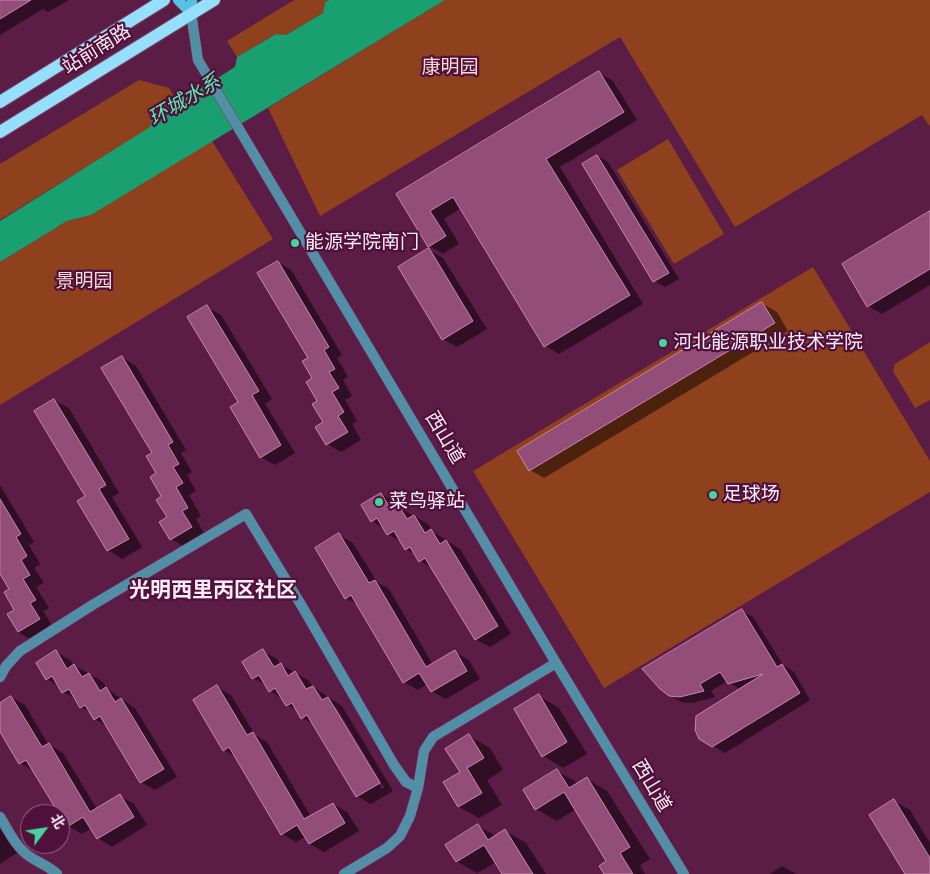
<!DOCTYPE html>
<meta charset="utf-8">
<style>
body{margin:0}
#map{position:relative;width:930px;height:874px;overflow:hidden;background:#5b1c46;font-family:Signika,"Noto Sans SC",sans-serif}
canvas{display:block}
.north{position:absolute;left:20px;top:804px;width:50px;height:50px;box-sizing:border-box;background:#4f103c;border:1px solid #956886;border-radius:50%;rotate:59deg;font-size:14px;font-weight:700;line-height:20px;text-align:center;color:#fdecf5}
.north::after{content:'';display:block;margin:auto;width:18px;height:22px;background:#48d49d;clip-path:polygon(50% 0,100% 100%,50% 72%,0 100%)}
</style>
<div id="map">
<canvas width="930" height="874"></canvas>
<div class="north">北</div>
</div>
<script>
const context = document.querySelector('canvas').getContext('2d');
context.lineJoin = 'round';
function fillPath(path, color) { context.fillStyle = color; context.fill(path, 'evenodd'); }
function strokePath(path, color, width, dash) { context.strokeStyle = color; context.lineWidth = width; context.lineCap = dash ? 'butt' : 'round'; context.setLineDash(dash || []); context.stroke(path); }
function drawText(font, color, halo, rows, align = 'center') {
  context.font = font + ' Signika,"Noto Sans SC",sans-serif'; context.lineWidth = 4.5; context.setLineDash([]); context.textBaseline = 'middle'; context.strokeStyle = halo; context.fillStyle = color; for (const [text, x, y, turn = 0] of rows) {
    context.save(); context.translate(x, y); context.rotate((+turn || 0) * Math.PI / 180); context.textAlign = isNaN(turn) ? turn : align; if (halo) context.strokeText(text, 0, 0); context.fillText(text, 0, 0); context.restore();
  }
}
fillPath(new Path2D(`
 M294,0H329L325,2L323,13L286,35L276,34L237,57L227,41Z
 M445,0H930V127L922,115L735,227L620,37L320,216L268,108Z
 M139,80L169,88L178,103L153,119L151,127L0,220V164Z
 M668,139L724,234L674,264L617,170Z
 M212,141L273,239L0,405V262L67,221L91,215Z
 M813,267L930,461V492L604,688L473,471Z
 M930,342V400L915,408L893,371L895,364Z`), '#8f411d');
fillPath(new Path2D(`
 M329,0H445L91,215L67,221L0,262V221L150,127L152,119L235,67L237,57L276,34L286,35L323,13L325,2Z`), '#1a9f71');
fillPath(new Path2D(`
 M0,0H69L48,12L43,9L0,35Z
 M599,73L613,81L637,120L560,167L643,304L559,354L545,346L461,208L444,219L459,244L443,254L429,246L398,195Z
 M597,156L608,162L679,279L665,287L654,281L583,165Z
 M930,216V285L882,314L868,306Z
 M429,250L443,258L487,329L457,347L443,339Z
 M278,262L292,271L342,355L337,358L348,377L343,380L352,396L345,400L357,421L352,424L361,440L341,452L327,444L325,423L310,358Z
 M763,304L777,312L788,331L544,478L530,470Z
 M207,307L221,315L272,399L265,404L295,453L275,465L261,457L239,403Z
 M122,357L136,366L186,450L181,453L192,472L187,475L196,491L189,495L201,516L196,519L205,535L185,547L171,539L169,518L154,453Z
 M54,400L69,408L119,493L112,497L142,547L122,559L108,550L79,501L87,497Z
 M0,485L34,542L29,545L40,564L34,568L44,583L36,587L49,608L43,611L53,627L32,640L18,632L16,610L11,589L0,571Z
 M381,494L395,502L398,507L428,524L432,531L460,549L511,634L490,647L475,639L433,569L420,561L416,555L406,549L402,542L388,534L385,529L372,521Z
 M339,535L353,543L377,582L389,589L433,665L455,652L469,660L480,679L446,699L431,691L427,684L418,690L404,682L358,605L346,598Z
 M742,611L753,617L783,665L794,672L810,700L725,753L713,746L741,690L727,681L711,691L715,697L692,703L682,702L669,695Z
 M263,651L277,659L280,664L309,681L313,687L342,706L393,791L371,804L357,796L315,725L302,718L298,711L287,705L283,699L270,691L267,686L253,678ZM333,707H336L384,787L382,789Z
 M56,652L70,660L74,665L103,682L107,689L135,708L177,777L155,790L141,782L108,727L95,719L91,713L81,707L76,699L63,692L60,687L47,679Z
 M217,687L231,695L255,735L267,742L311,817L333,804L347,812L359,831L324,852L310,844L305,837L296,842L282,834L236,757L224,750Z
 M539,696L559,708L587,754L563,768L543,756Z
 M11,697L25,705L48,744L63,753L97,809L120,796L134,804L147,825L112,847L98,838L92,828L82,834L68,826L35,772L20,763L0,729V704Z
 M469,736L490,748L503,770L487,780L502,805L479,818L459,807Z
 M557,771L578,783L587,779L607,791L650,859L640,865L645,874H605L608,862L576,809L557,821L536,809Z
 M894,801L910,810L930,843V874H907Z
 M0,826L17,853L0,864Z
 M478,826L496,836L505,831L526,843L546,874H503L496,862L477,873L456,861Z
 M782,866L796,874H770Z`), '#0007');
const building = new Path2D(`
 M0,0H31L0,19Z
 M599,71L624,112L546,159L630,295L544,347L453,197L430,211L446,236L428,247L396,194Z
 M597,155L669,273L653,282L582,164Z
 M930,211V269L867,307L842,264Z
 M429,248L473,321L442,340L398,267Z
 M278,261L329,347L324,350L335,369L329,372L339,388L332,392L344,412L338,416L348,432L326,445L315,427L323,422L312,404L317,401L306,382L312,378L302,361L308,358L257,273Z
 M762,302L775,323L529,471L517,451Z
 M207,305L259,391L252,395L281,445L260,458L230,407L238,402L187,317Z
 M122,356L173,442L168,445L179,464L173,467L183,483L176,487L188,508L182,511L192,527L170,540L159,522L167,517L156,500L161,496L150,477L156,473L146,456L152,453L101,368Z
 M54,399L106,485L99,489L129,539L107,551L77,501L85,496L34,411Z
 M381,493L392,511L399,506L407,519L414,515L425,533L431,529L440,544L446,540L498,626L475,640L425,558L419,562L410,547L405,550L394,531L387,535L377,518L371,522L361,505Z
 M0,499L21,534L16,537L27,556L21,560L30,575L23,579L36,600L30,603L40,619L18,632L7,614L14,610L4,592L9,589L0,574Z
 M339,533L369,583L375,580L426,667L455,650L467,671L431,692L419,673L403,683L351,595L345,599L315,548Z
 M742,609L777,667L782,664L800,693L712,747L699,739L695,730L696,716L763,674L728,684L720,672L700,684L704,691L680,697L669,696L660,689L642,669Z
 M263,649L274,667L281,663L288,676L295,671L306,689L313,686L322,700L328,697L380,783L356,797L307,715L301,719L292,703L286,706L275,688L269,692L259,675L252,679L242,662Z
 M56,650L67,669L74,664L82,677L89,673L100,691L106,687L115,702L121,698L164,769L140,783L100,716L94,720L85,705L80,708L69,689L62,693L52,676L46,680L36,663Z
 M217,685L247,735L253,732L304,819L333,803L345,823L309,844L297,825L281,835L229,747L223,751L193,700Z
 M539,694L567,742L542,757L514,709Z
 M11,696L42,747L49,743L90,812L120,794L134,817L97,839L83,817L67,827L26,760L19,764L0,732V703Z
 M469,734L484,758L467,768L482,793L458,807L443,782L460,772L445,749Z
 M557,769L569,788L587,777L630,847L620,853L633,874H604L599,866L606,861L564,792L535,810L523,790Z
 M894,799L930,858V874H905L869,815Z
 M478,824L488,840L505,829L533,874H502L484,845L456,862L445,845Z`);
fillPath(building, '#924e79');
strokePath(building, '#cc83af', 1);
const minor = new Path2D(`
 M0,677L6,666L20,651L94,604L246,514L303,608L394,765L406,782L418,788
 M0,817C7,828 13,842 23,851C32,861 47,864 57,874
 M344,874L387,848L400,836L410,816L418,788L424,751L433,737L556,663`);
const tertiary = new Path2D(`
 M191,13L198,60L556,663L684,874`);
const secondary = new Path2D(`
 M178,0L191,13
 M191,13L192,0`);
const primary = new Path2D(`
 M0,102L164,0
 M0,132L214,0`);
strokePath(minor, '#753d62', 11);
strokePath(tertiary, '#753d62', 11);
strokePath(secondary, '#753d62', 11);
strokePath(primary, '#753d62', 14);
strokePath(minor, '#528fa6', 10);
strokePath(tertiary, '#528fa6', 10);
strokePath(secondary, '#57c0e4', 10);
strokePath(primary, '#96dffa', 12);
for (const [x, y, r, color] of [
 [295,243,5,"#48d49d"],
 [663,343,5,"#48d49d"],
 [713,495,5,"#48d49d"],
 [379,502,5,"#48d49d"]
]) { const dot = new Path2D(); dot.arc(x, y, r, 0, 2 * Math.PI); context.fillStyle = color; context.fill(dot); strokePath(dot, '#4f103c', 2); }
drawText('19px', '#fdecf5', '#4f103c', [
 ["站前南路",97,50,-32],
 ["西山道",444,438,59],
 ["西山道",651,786,59]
]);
drawText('19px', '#fbdcd0', '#4f103c', [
 ["康明园",450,68],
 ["景明园",84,282]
]);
drawText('19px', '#fdecf5', '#4f103c', [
 ["能源学院南门",305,243],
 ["河北能源职业技术学院",673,343],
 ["足球场",723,495],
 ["菜鸟驿站",389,502]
], 'left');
drawText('italic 20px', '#59edb2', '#4f103c', [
 ["环城水系",185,101,-31]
]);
drawText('bold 21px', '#fdecf5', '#4f103c', [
 ["光明西里丙区社区",213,591]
]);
</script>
